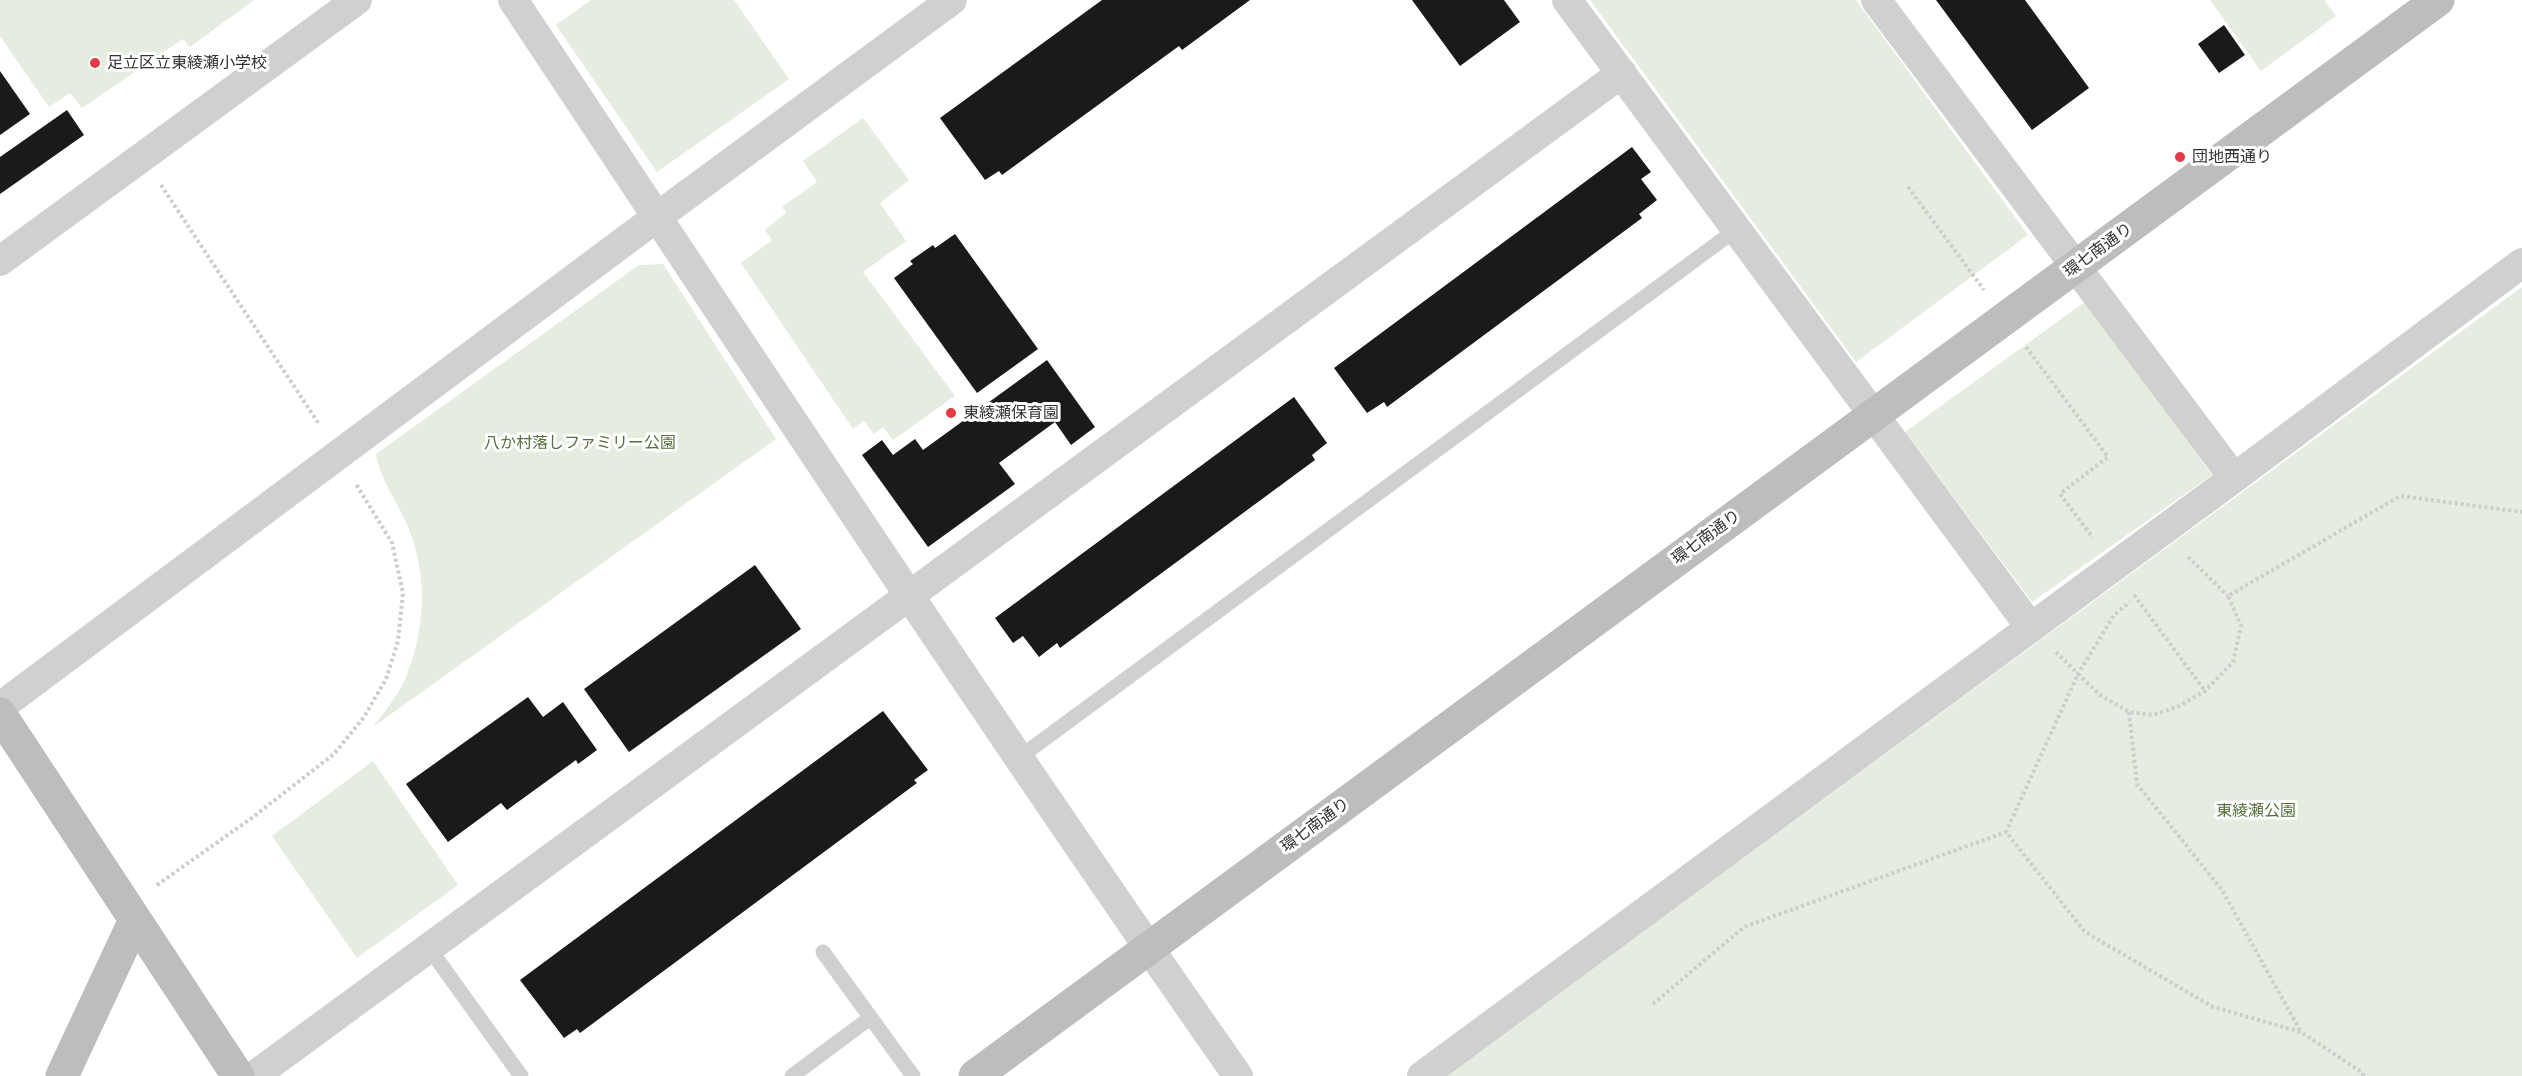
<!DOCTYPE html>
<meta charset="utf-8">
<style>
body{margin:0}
canvas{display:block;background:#fff}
</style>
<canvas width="2522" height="1076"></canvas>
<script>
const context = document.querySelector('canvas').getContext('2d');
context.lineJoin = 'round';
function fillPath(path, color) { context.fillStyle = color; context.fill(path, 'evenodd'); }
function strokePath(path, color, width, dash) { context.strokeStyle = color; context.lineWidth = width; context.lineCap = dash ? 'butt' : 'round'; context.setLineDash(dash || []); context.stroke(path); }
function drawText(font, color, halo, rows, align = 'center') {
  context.font = font + ' Lato,"Noto Sans JP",sans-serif'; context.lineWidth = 6; context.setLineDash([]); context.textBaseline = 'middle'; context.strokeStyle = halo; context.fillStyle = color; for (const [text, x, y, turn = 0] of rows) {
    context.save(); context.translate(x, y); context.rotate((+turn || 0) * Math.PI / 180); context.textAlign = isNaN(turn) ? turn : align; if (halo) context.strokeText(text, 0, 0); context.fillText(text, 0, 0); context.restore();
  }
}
fillPath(new Path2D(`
 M0,0H254L190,47L183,39L82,108L70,93L49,107L0,36Z
 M591,0H734L789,79L657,172L556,25Z
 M1590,0H1856L2028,235L1856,362Z
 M2210,0H2324L2336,16L2261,71Z
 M863,118L909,180L880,203L906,241L863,272L955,396L893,440L883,427L874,434L864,421L853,429L741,263L772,240L765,230L787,212L782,207L817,182L803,161Z
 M663,264L776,439L373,727C384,712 399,695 406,677C425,630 428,578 409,529C399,503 381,483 376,454L639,265Z
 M2522,287V1076H1446Z
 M2086,301L2212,475L2032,602L1905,432Z
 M373,761L458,885L357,958L272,836Z`), '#e6ecdf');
fillPath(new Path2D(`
 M1102,0H1250L1182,50L1179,46L1002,175L999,171L985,180L940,118Z
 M1412,0H1504L1520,22L1460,66Z
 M1936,0H2025L2089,88L2032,130Z
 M2224,25L2245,55L2219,73L2198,44Z
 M0,71L30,114L0,135Z
 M67,110L84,135L0,194V157Z
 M1632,147L1651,172L1641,179L1657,200L1639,214L1642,218L1387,407L1384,402L1367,413L1334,368Z
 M955,234L1038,349L977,393L894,278L913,264L910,261L933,245L935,248Z
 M1047,360L1095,427L1071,445L1055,422L999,463L1015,484L928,547L862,455L882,440L893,455L915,439L923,450Z
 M1294,397L1327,443L1312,455L1315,460L1060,648L1057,643L1039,657L1023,636L1013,643L995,618Z
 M755,565L801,629L629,752L584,689Z
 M528,697L543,717L563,702L597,750L578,764L576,760L507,810L501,803L448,842L406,784Z
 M883,711L928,770L914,780L917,783L580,1033L577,1029L564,1038L520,980Z`), '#1a1a1a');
strokePath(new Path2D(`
 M161,185L319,424
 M1908,187L1984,290
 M2026,347L2108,457L2060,494L2093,538
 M2188,557L2228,596
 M2134,595L2205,691
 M2056,652L2078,674L2114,615L2130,602
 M2129,712L2137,784L2222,890L2301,1032
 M157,885L253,817L334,754L364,717L386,679L398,641L403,593L392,543L356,484
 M1653,1004L1744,927L2006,832
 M2363,1076V1073L2301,1032L2213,1007L2085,932L2006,832L2078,674L2100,695L2129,712L2153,715L2179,706L2205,691L2233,662L2241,626L2228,596L2400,496L2522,512`), '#cdcdcd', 4, [3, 3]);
strokePath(new Path2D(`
 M1020,757L1737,229
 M429,948L521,1076
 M823,952L913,1076
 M792,1076L870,1018`), '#d0d0d0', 15);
strokePath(new Path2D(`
 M513,0C752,360 990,722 1238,1076
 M1567,0L2031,628
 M1876,0L2234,478
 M0,261L357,0
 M0,707L657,217L952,0
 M254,1076L1622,73
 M1422,1076L2234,478L2522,263`), '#d0d0d0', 30);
strokePath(new Path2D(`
 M0,714L238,1076
 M62,1076L135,920
 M975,1076L2438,0`), '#bdbdbd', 33);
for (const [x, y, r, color] of [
 [95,63,6,"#e63946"],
 [2180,157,6,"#e63946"],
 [951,413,6,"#e63946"]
]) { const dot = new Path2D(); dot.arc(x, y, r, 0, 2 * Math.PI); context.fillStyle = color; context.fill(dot); strokePath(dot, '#fff', 2); }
drawText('16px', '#333', '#fff', [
 ["足立区立東綾瀬小学校",107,63],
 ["団地西通り",2192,157],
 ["東綾瀬保育園",963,413]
], 'left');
drawText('16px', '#333', '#fff', [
 ["環七南通り",2098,250,-36],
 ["環七南通り",1706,537,-36],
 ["環七南通り",1315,825,-36]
]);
drawText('16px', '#56703f', '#fff', [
 ["八か村落しファミリー公園",580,443],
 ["東綾瀬公園",2256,811]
]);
</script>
